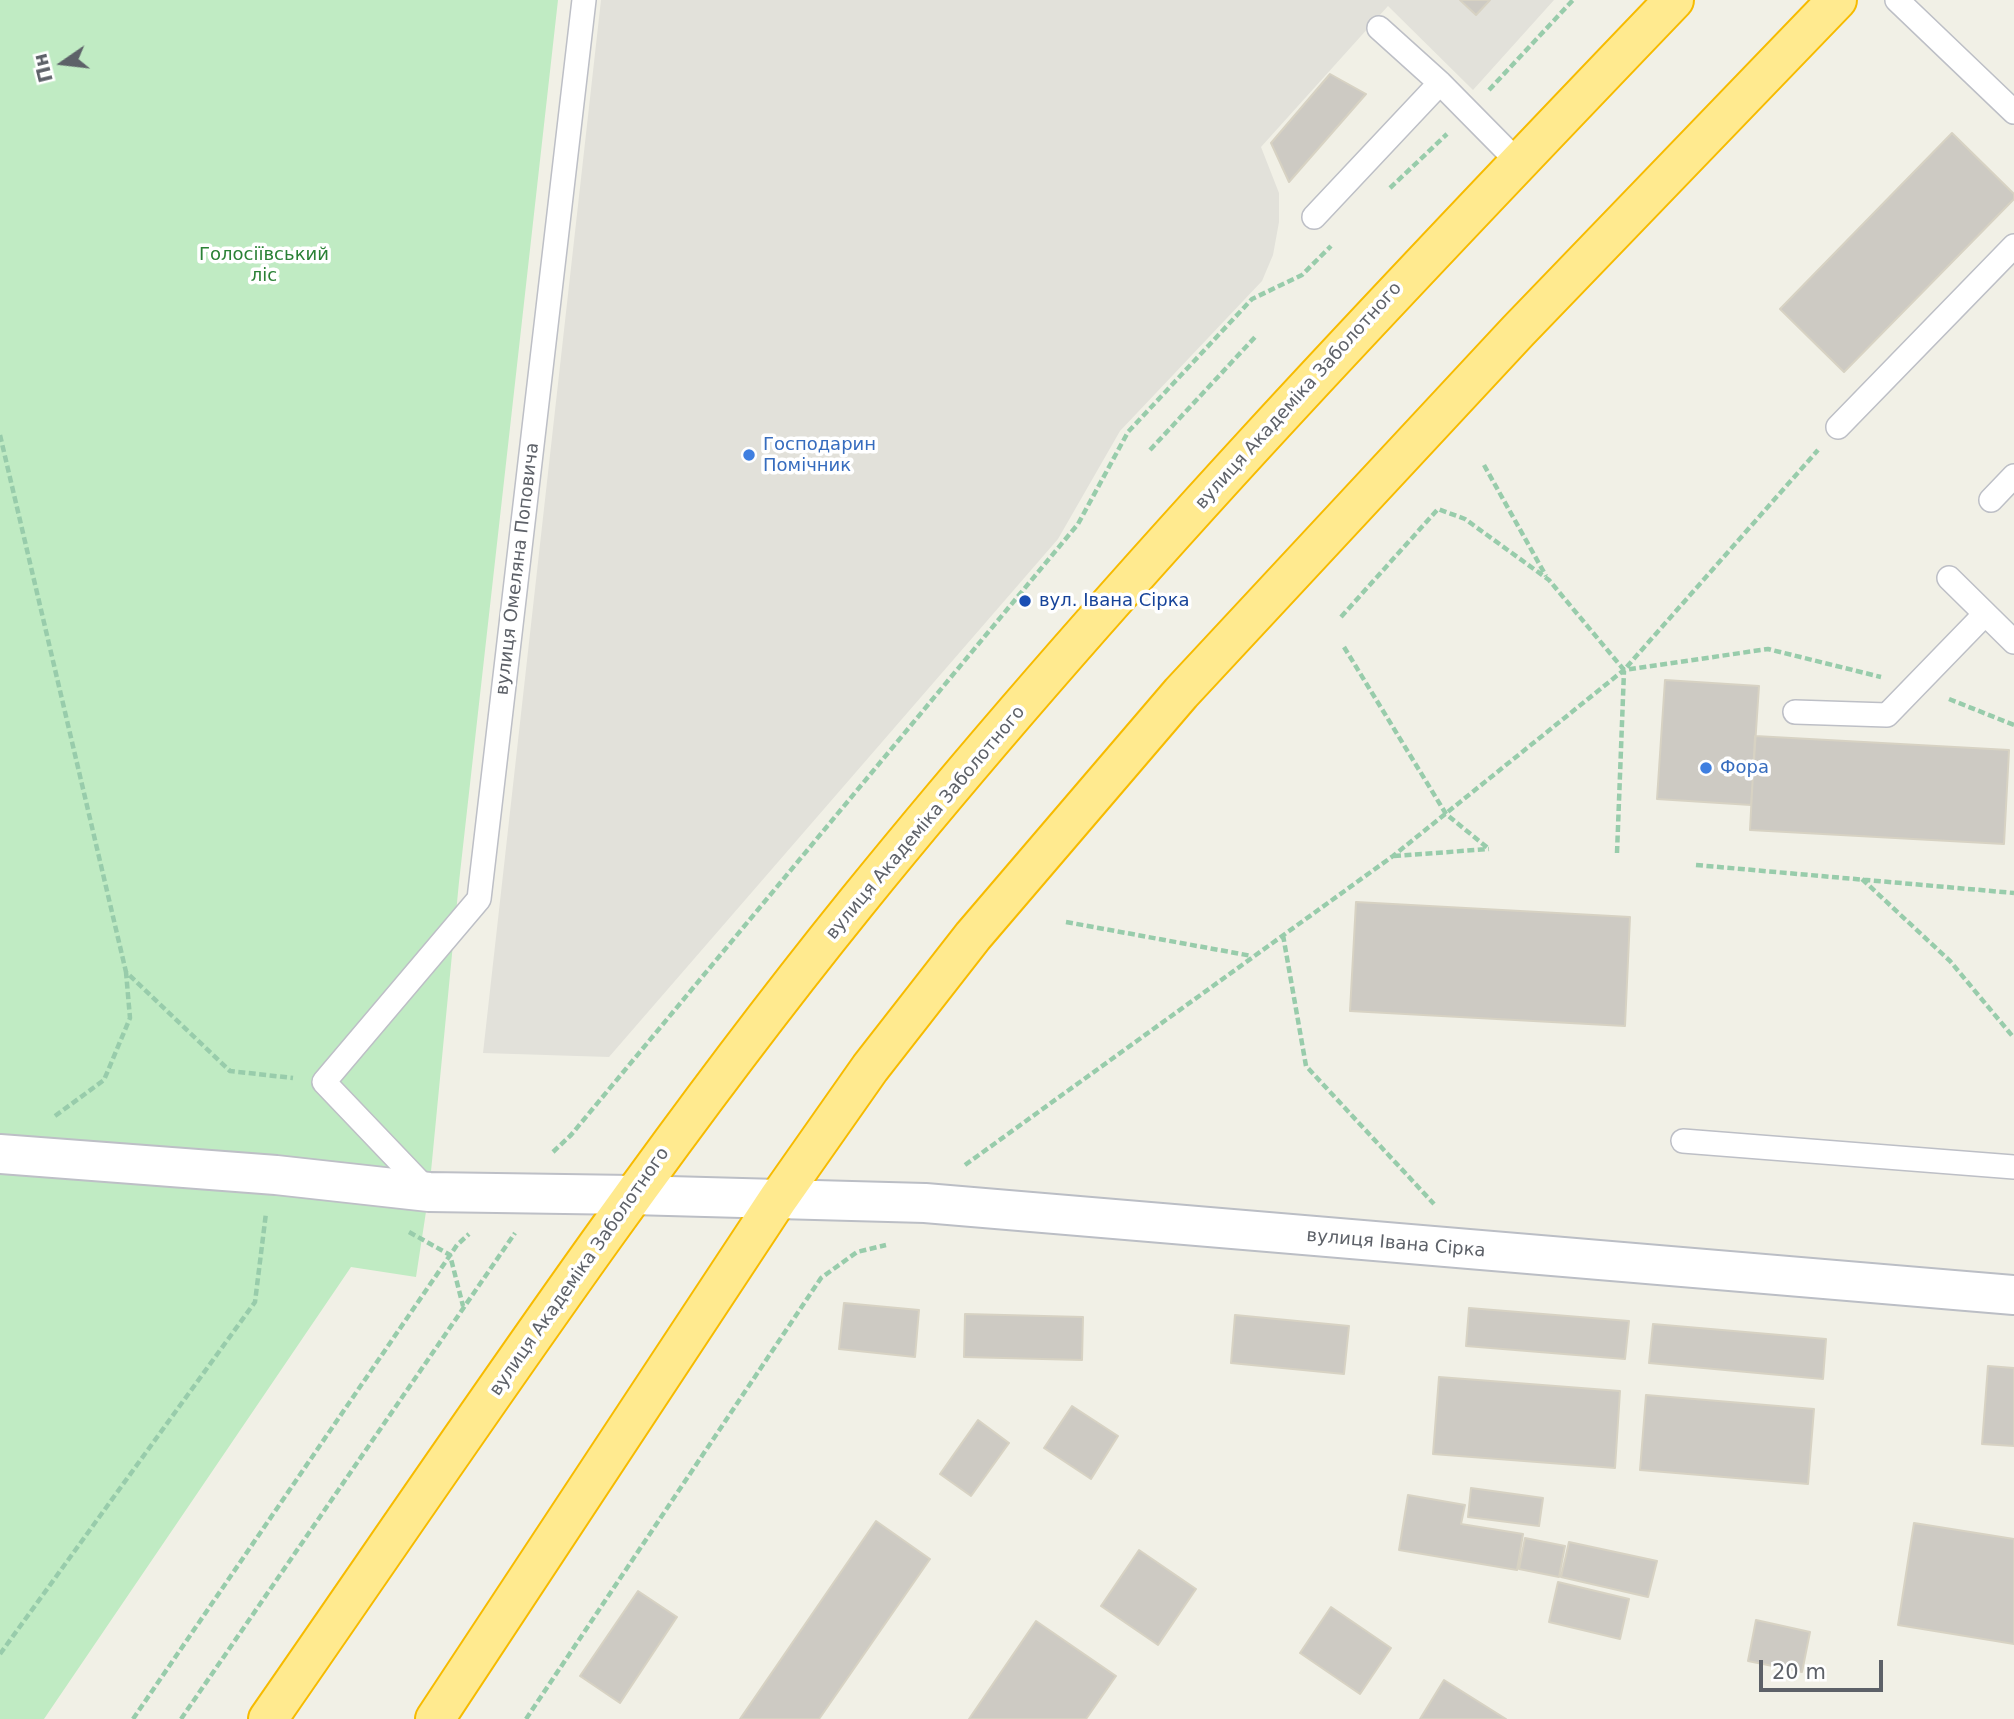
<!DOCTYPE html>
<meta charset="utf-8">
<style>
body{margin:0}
#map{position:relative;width:2014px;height:1719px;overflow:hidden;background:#f1f0e6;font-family:"DejaVu Sans",sans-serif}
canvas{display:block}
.north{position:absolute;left:28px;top:28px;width:70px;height:70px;-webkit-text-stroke:5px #fff;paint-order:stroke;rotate:256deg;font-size:19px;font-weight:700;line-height:28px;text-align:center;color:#5d6168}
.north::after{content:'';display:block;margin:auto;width:24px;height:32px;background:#5d6168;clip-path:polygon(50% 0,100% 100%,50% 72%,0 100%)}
.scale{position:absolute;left:1759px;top:1660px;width:124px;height:32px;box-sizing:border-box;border:4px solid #5d6168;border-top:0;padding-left:9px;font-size:21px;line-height:24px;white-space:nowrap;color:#5d6168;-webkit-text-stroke:5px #fff;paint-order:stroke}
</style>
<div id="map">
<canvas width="2014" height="1719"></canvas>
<div class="north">Пн</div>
<div class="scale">20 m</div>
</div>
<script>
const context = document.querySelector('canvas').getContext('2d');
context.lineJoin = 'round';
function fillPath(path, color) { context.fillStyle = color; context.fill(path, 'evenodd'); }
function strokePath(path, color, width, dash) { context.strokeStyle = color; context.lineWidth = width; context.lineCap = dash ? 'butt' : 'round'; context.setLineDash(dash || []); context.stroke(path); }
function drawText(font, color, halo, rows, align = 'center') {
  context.font = font + ' "DejaVu Sans",sans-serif'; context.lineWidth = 7; context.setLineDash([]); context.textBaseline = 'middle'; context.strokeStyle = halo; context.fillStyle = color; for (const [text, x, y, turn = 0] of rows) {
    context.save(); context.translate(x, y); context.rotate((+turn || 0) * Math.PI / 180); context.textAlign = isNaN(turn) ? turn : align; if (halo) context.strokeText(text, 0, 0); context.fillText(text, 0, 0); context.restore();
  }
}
fillPath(new Path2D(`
 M601,0H1554L1473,90L1388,6L1261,147L1279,193V222L1273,255L1262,281L1120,431L1058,539L609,1057L483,1053Z`), '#e2e1da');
fillPath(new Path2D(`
 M0,0H558L459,882L429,1192L416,1277L351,1267L44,1719H0Z`), '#c0ebc3');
const building = new Path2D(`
 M1460,0H1490L1476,15Z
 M1330,74L1366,94L1289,182L1271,143Z
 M1952,133L2014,194V199L1844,372L1780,309Z
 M1665,680L1759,686L1751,805L1657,799Z
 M1755,736L2009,750L2004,844L1750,830Z
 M1356,902L1630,917L1625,1026L1350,1011Z
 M844,1303L919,1310L915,1357L839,1349Z
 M1469,1308L1629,1321L1625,1359L1466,1346Z
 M965,1314L1083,1317L1082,1360L964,1357Z
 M1235,1315L1349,1326L1344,1374L1231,1363Z
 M1653,1324L1826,1339L1823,1379L1649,1363Z
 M1988,1366L2014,1368V1446L1982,1444Z
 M1439,1377L1620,1391L1615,1468L1433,1454Z
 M1646,1395L1814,1409L1808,1484L1640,1470Z
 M1072,1406L1118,1436L1091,1479L1044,1448Z
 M978,1420L1009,1443L971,1496L940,1474Z
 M1471,1488L1543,1498L1539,1526L1468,1517Z
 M1408,1495L1465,1505L1461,1524L1523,1534L1517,1570L1399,1550Z
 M876,1521L930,1559L819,1719H740Z
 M1914,1523L2014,1539V1644L1898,1625Z
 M1525,1538L1565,1546L1559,1577L1519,1569Z
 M1569,1542L1657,1561L1648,1597L1561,1577Z
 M1139,1550L1196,1589L1158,1645L1101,1606Z
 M1558,1582L1629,1599L1620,1639L1549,1622Z
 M638,1591L677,1617L620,1703L580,1676Z
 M1331,1607L1391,1648L1360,1694L1300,1653Z
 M1756,1620L1810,1632L1802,1672L1748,1661Z
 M1036,1621L1116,1676L1086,1719H969Z
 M1444,1680L1506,1719H1420Z`);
fillPath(building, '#cdcac3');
strokePath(building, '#d7d2c3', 2);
const lane = new Path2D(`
 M1897,0L2014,112
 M1379,28L1440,83
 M1314,217L1440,83L1518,162
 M1838,427L2014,246
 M1991,500L2014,476
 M1949,578L2014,642
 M1795,712L1887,715L1985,614
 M1683,1141L2014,1167
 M429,1192L324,1082L479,899L584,0`);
const street = new Path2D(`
 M0,1154L276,1175L429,1192L632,1195`);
const secondary = new Path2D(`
 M632,1195L925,1203L2014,1295`);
const highway = new Path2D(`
 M268,1719C459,1444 645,1164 856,903C1112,587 1393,293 1674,0
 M435,1719L778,1199L870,1068L973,936L1181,693L1518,331L1837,0`);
strokePath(lane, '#bdbfc6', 26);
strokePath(street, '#bdbfc6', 42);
strokePath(secondary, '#bbbec5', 42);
strokePath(highway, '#f7bb00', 42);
strokePath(new Path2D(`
 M1489,90L1573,0
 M1390,188L1447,134
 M0,435L126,972L230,1071L293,1078
 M1150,450L1256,336
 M1484,465L1546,576
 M1341,617L1438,509L1465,519L1549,580L1624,670L1818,450
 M1344,647L1446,814L1489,849
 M1949,699L2014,725
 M1617,853L1624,671
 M1394,856L1489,849
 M1696,865L2014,893
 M1862,879L1950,961L2014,1038
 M1066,922L1252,956
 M1283,935L1306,1066L1434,1204
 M55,1116L104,1080L130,1018L126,972
 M553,1152L571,1135L1078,524L1128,432L1252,299L1302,275L1331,246
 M965,1165L1393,856L1624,670L1768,649L1881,677
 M409,1232L450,1255L463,1306
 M0,1654L255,1302L266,1213
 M133,1719L457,1245L469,1234
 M181,1719L515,1233
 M526,1719L821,1278L857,1252L886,1245`), '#98ccab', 4.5, [7, 3.5]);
strokePath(lane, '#fff', 23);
strokePath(street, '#fff', 38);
strokePath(secondary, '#fff', 38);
strokePath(highway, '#ffea8f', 38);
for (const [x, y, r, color] of [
 [749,455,7,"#3f7fe0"],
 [1025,601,7,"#1a4fb4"],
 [1706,768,7,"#3f7fe0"]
]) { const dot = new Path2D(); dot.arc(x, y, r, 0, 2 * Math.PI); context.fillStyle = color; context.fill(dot); strokePath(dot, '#fff', 2.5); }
drawText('18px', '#2a8135', '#fff', [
 ["Голосіївський",264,255],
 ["ліс",264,276]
]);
drawText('18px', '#5d6168', '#fff', [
 ["вулиця Академіка Заболотного",1299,396,-48],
 ["вулиця Омеляна Поповича",518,569,-83],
 ["вулиця Академіка Заболотного",926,823,-50],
 ["вулиця Івана Сірка",1396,1244,5],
 ["вулиця Академіка Заболотного",580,1272,-55]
]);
drawText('18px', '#366cbe', '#fff', [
 ["Господарин",763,445],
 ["Помічник",763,466],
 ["Фора",1720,768]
], 'left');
drawText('18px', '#164399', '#fff', [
 ["вул. Івана Сірка",1039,601]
], 'left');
</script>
